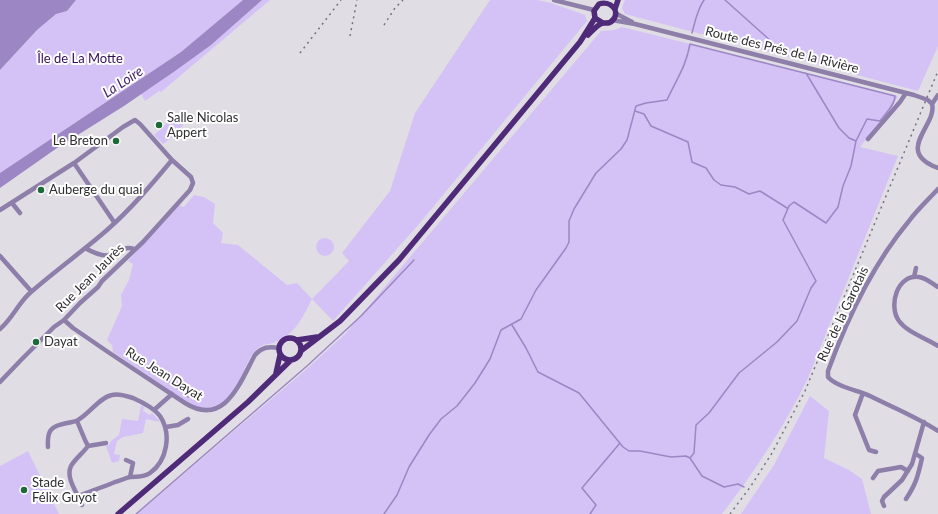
<!DOCTYPE html>
<meta charset="utf-8">
<style>
body{margin:0}
canvas{display:block;background:#e0dde4}
</style>
<canvas width="938" height="514"></canvas>
<script>
const context = document.querySelector('canvas').getContext('2d');
context.lineJoin = 'round';
function fillPath(path, color) { context.fillStyle = color; context.fill(path, 'evenodd'); }
function strokePath(path, color, width, dash) { context.strokeStyle = color; context.lineWidth = width; context.lineCap = dash ? 'butt' : 'round'; context.setLineDash(dash || []); context.stroke(path); }
function drawText(font, color, halo, rows, align = 'center') {
  context.font = font + ' Lato,sans-serif'; context.lineWidth = 4; context.setLineDash([]); context.textBaseline = 'middle'; context.strokeStyle = halo; context.fillStyle = color; for (const [text, x, y, turn = 0] of rows) {
    context.save(); context.translate(x, y); context.rotate((+turn || 0) * Math.PI / 180); context.textAlign = isNaN(turn) ? turn : align; if (halo) context.strokeText(text, 0, 0); context.fillText(text, 0, 0); context.restore();
  }
}
fillPath(new Path2D(`
 M76,0H243L181,52L0,173V70L37,30L56,14L67,11Z
 M262,0H270L161,92L159,91L145,101L141,94L211,45Z
 M490,0H537L551,3L585,15L587,21L419,224L333,321L312,299C303,317 295,335 275,342C269,345 264,343 258,348C240,365 238,408 207,408C202,408 196,406 192,405L113,352L112,345L107,340L122,306L121,295L129,280L133,264L128,261L179,205L184,207L194,195L204,197L215,204L213,223L223,233L221,243L238,245L287,285L297,283L312,299L349,261L342,253L390,191L415,113Z
 M625,0H938V46L918,91L625,14L622,8Z
 M622,27L898,96L892,107L860,147L898,156L808,378C784,427 755,471 722,514H137L309,367L345,334L601,31L614,30Z
 M175,116L183,125L175,135L163,144L154,135Z
 M316 247a9 9 0 1 1 18 0a9 9 0 1 1-18 0Z
 M810,396L829,411L824,458L849,470L862,479L871,514H741L774,465Z
 M141,405L144,407L143,411L150,415L152,413L160,422L146,419L143,433L123,437L117,441L114,454L120,455L119,461L112,463L106,446L109,445L111,441L119,435L122,419L138,421Z
 M28,451L59,514H0V466Z`), '#d4c2f6');
fillPath(new Path2D(`
 M0,0H76L67,11L56,14L37,30L0,70Z
 M243,0H262L211,45L175,71L124,106L57,148L0,188V173L181,52Z`), '#9d86c4');
strokePath(new Path2D(`
 M725,0L772,42
 M692,33C695,22 697,10 704,0
 M806,73L839,128L849,138L856,141
 M635,111L644,114L651,126L688,142L692,162L706,168L714,180L721,185L735,187L749,194L760,191L787,208
 M512,325L526,348L538,372L579,393L623,447L629,451H640L671,457L686,456L690,458
 M125,352L166,379L188,397
 M136,514L307,366L361,316L414,260
 M384,514L397,495L409,467L429,435L441,419L457,406L475,383L490,359L501,330L521,319L536,290L566,248L569,242V221L574,209L596,173L621,149L627,140L636,106L646,103L667,100C676,80 686,67 690,44L895,96C895,105 885,114 880,121L867,119L856,141L851,166L843,186L838,207L826,223L794,202L789,206L783,220L816,281L811,288L797,321L777,342L739,373L709,413L696,425L694,453L690,458L702,476L724,487L738,484L744,487
 M590,514L596,505L582,488L620,443`), '#9d86c4', 1.5);
strokePath(new Path2D(`
 M554,0L594,10
 M615,13L632,22
 M612,20L635,24L914,95L928,100L932,104
 M932,104C938,125 893,151 938,168
 M932,104L938,95
 M868,139L900,102L906,93
 M74,163L114,222
 M938,189C928,200 917,210 909,221C873,264 847,319 828,371V377C837,387 857,390 870,396C892,407 917,417 938,431
 M12,203L20,213
 M0,210L74,163L123,127L135,120L140,124L172,160L191,177L193,183L190,190L143,242L102,281L98,287L80,303L64,320L54,327L21,360L0,382
 M85,248C92,252 102,257 110,255C119,253 125,245 134,249
 M0,256L31,291
 M914,277L916,268
 M938,287C933,284 926,278 919,277C897,274 888,306 899,321C908,333 926,338 938,346
 M64,320L73,328L108,352L185,403C225,428 240,382 255,355C262,347 269,346 279,348
 M0,329C13,318 18,303 31,292C56,270 83,251 107,230C131,209 152,184 172,160
 M863,393L855,415L869,450L876,452
 M154,410L172,394
 M77,421L85,440L88,446
 M166,427L178,425L188,419
 M88,446L106,443
 M48,447C47,431 50,426 67,423C70,422 75,422 78,420C89,414 100,397 112,395C118,393 127,396 133,398C142,402 154,408 160,416C172,434 167,461 150,473C143,478 137,476 130,477C125,478 120,481 115,482C103,487 91,491 78,496
 M126,460L133,463L130,477
 M873,478L878,471L901,467L908,471
 M906,499C916,484 918,476 922,458L916,454
 M82,505C78,494 65,478 71,466C75,459 83,453 88,446
 M884,506L882,501L884,497L902,480L912,464L924,422`), '#8e7eaa', 4.5);
strokePath(new Path2D(`
 M615,9L618,0
 M588,35C592,31 598,24 603,23C607,23 609,24 612,21C622,11 610,0 599,4L594,11L595,18L603,23
 M279 349a11 11 0 1 1 22 0a11 11 0 1 1-22 0Z
 M297,340L317,337
 M302,350L340,321L399,260L580,42L595,18
 M276,373L280,355
 M118,514L248,402L290,361`), '#4e2a79', 5.5);
strokePath(new Path2D(`
 M384,25L395,8L403,0
 M350,36L357,0
 M300,53L341,0
 M730,514L751,486L772,453L805,391L938,71`), '#747277', 1.5, [2, 4]);
for (const [x, y, r, color] of [
 [159,125,4,"#1d6938"],
 [116,141,4,"#1d6938"],
 [41,190,4,"#1d6938"],
 [36,342,4,"#1d6938"],
 [24,490,4,"#1d6938"]
]) { const dot = new Path2D(); dot.arc(x, y, r, 0, 2 * Math.PI); context.fillStyle = color; context.fill(dot); strokePath(dot, '#fff', 1.5); }
drawText('13px', '#2e2d30', '#fff', [
 ["Route des Prés de la Rivière",782,50,14],
 ["Rue Jean Jaurès",90,278,-45],
 ["Rue de la Garotais",843,314,-65],
 ["Rue Jean Dayat",164,374,32]
]);
drawText('13px', '#35105a', '#fff', [
 ["Île de La Motte",80,59]
]);
drawText('13px', '#2e2d30', '#fff', [
 ["Salle Nicolas",167,118],
 ["Appert",167,133],
 ["Le Breton",108,141,"right"],
 ["Auberge du quai",49,190],
 ["Dayat",44,342],
 ["Stade",32,483],
 ["Félix Guyot",32,498]
], 'left');
drawText('italic 14px', '#44226c', '#fff', [
 ["La Loire",123,82,-33]
]);
</script>
